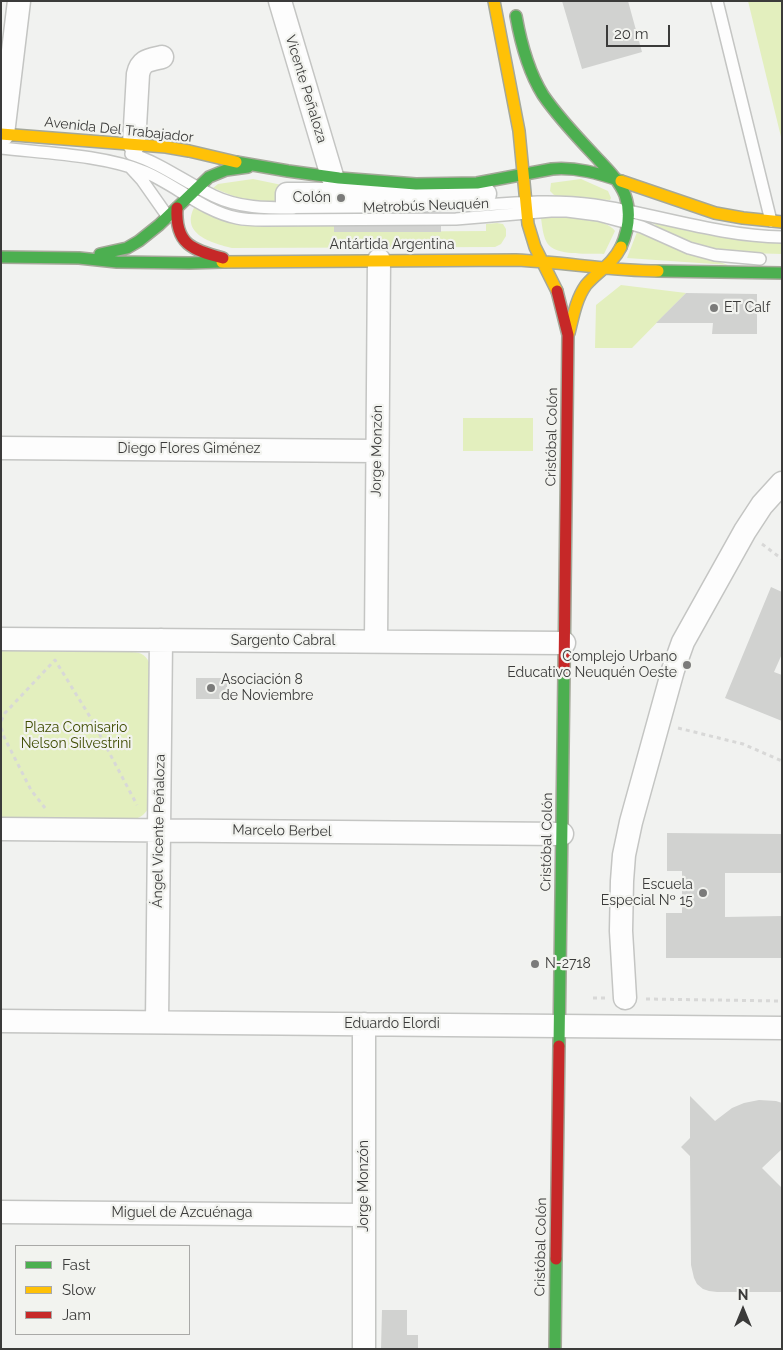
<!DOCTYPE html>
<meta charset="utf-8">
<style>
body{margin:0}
#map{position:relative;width:783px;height:1350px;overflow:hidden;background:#f1f2f0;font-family:Raleway,sans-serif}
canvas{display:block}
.frame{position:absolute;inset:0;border:2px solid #3b3b3a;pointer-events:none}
.legend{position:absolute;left:15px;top:1245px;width:175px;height:90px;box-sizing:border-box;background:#f2f3ef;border:1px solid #a9a9a7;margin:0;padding:6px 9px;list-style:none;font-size:15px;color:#3b3b3a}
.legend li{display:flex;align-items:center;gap:10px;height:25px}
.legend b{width:25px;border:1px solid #a9a9a7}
.north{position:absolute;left:718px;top:1285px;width:50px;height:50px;-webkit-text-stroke:4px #f2f3ef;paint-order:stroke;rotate:0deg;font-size:14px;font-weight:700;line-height:20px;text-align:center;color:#3b3b3a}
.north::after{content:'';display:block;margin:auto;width:18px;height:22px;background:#3b3b3a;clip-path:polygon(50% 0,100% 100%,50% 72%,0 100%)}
.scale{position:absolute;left:606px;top:25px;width:64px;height:22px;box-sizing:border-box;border:2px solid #3b3b3a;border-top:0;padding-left:6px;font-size:15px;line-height:18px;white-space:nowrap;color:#3b3b3a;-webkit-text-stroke:4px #f2f3ef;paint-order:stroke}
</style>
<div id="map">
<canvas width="783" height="1350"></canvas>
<div class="frame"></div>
<ul class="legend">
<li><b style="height:6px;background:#4caf50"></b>Fast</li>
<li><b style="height:6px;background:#ffc107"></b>Slow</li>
<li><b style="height:6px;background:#c62828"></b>Jam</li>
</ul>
<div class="north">N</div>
<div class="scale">20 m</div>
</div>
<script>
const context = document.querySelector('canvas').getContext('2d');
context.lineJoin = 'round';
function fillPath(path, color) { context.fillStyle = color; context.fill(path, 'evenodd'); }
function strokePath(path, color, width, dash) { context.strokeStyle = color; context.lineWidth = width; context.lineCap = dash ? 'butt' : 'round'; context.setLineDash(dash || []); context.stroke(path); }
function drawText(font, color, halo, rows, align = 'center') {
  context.font = font + ' Raleway,sans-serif'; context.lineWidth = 4.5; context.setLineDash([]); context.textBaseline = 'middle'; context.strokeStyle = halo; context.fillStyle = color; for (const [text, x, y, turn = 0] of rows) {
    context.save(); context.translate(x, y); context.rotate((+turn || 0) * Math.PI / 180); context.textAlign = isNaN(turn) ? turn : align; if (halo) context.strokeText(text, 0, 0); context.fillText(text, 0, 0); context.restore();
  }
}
fillPath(new Path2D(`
 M748,1H782V141Z
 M253,179L282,185L287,202C270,201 252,201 236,197C228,194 221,191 213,188L218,184Z
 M581,179L608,191L611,198L610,200L557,196L554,195L550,191L551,183Z
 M195,206L226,221L243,226L334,225L335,232L486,231V224L497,223L503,224L506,229V236L501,244L495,247L232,248C212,243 179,234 195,206Z
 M559,216C573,217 607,219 615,231L604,254C589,253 553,257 546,241C543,235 542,225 541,218Z
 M651,222L743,241L782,242V254C736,253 689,250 651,222Z
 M637,232L728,265L627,258Z
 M621,285L686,293L632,348H595L596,305Z
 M463,418H533V451H463Z
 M1,650L132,652C141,652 148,656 150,666L148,809C144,815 141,817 135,819H1Z`), '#e3efbe');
fillPath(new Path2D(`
 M562,1H628L642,52L582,69Z
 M334,223H441V232H334Z
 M686,293L757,294V334H712L713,323H656Z
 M771,587L782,592V654L774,672L782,675V721L725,698Z
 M196,678H227V699H196Z
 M667,833L782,834V873H725V917L782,916V958H666V913H682V871H667Z
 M690,1096L715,1121L732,1108L744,1103L759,1100L776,1101L782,1103V1149L762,1168L782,1188V1292H717L709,1291L703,1289L697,1284L694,1278L691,1265L690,1156L681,1147L690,1138Z
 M382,1310H407V1335H418V1349H381Z`), '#d1d2d0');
const lane = new Path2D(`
 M717,1L771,221
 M1,148C45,153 104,155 145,172C176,185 203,211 237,218C246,220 255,220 264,220L456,219L551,211H567L598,215L628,223L642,227L689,248L715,255L760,259
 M131,154C161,163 186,183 214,196C239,208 266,208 293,208
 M131,168L142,180L168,217
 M472,206C512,203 553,199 594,205C656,214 718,236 782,237`);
const street = new Path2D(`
 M280,1L332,176
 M3,134L19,1
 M134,144L138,74C141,60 149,60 162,57
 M287,194H485L419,201L287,202Z
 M1,448L377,451
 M1,639L564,643
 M376,641L379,260
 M1,829L562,834
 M625,998L621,931L622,881L624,855L631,822L673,670L683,642L745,531L762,505L782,483
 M1,1021L782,1028
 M157,1022L161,640
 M1,1212L364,1215
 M364,1349V1024`);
const fast = new Path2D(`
 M516,16C521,44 528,71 543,95C558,117 577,137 595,156C606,168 619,180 625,195C631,212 628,231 621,247
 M236,162L288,171L339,178L416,184L477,183L552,169C576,167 598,173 621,181
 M100,254L127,248L139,241L159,225L209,177L226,170L248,167
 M1,257L79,258L117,262L189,263L222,262
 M658,271L782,273
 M559,1046L564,672
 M555,1349L556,1259`);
const slow = new Path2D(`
 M494,1L519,131L528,224L535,247L557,291
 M1,134L166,147L189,151L236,162
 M621,181L715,213L743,218L782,222
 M222,262L516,260C564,262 611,271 658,271
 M569,333C573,317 576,299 586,285C598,271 612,265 621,247`);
const jam = new Path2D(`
 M177,208C175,244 192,250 223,258
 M557,291L568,335L564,672
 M556,1259L559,1046`);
strokePath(lane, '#c4c5c3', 14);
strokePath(street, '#c4c5c3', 25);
strokePath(fast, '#a5a899', 14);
strokePath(slow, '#a5a899', 14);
strokePath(jam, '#a5a899', 14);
strokePath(new Path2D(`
 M762,544L782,559
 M1,721L5,713L55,660L92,720L137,805
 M1,728L4,737L31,790L45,808
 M678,728L743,744L782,761
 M593,998H605
 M646,999L782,1001`), '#d8d8d7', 3, [4, 4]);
strokePath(lane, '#fdfdfd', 11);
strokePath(street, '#fdfdfd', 22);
strokePath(fast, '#4caf50', 11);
strokePath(slow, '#ffc107', 11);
strokePath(jam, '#c62828', 11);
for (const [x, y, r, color] of [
 [341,198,5,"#7b7b7a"],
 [714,308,5,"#7b7b7a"],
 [687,665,5,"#7b7b7a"],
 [211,688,5,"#7b7b7a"],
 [703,893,5,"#7b7b7a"],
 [535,964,5,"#7b7b7a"]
]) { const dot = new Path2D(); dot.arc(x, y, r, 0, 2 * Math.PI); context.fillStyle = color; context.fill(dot); strokePath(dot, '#f2f3ef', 2); }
drawText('14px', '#3b3b3a', '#f2f3ef', [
 ["Vicente Peñaloza",306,89,73],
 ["Avenida Del Trabajador",119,130,6],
 ["Metrobús Neuquén",426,206,-2],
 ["Antártida Argentina",392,245],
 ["Cristóbal Colón",552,437,-89],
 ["Diego Flores Giménez",189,449],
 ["Jorge Monzón",377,451,-89],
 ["Sargento Cabral",283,641],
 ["Ángel Vicente Peñaloza",159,831,-89],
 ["Marcelo Berbel",282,831,1],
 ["Cristóbal Colón",547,842,-89],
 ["Eduardo Elordi",392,1024],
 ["Jorge Monzón",364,1186,-90],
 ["Miguel de Azcuénaga",182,1213],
 ["Cristóbal Colón",541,1247,-89]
]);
drawText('14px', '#3b3b3a', '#f2f3ef', [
 ["Colón",331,198],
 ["ET Calf",724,308,"left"],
 ["Complejo Urbano",677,657],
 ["Educativo Neuquén Oeste",677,673],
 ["Asociación 8",221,680,"left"],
 ["de Noviembre",221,696,"left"],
 ["Escuela",693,885],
 ["Especial Nº 15",693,901],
 ["N-2718",545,964,"left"]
], 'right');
drawText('14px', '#3f4c00', '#f2f3ef', [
 ["Plaza Comisario",76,728],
 ["Nelson Silvestrini",76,744]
]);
</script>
